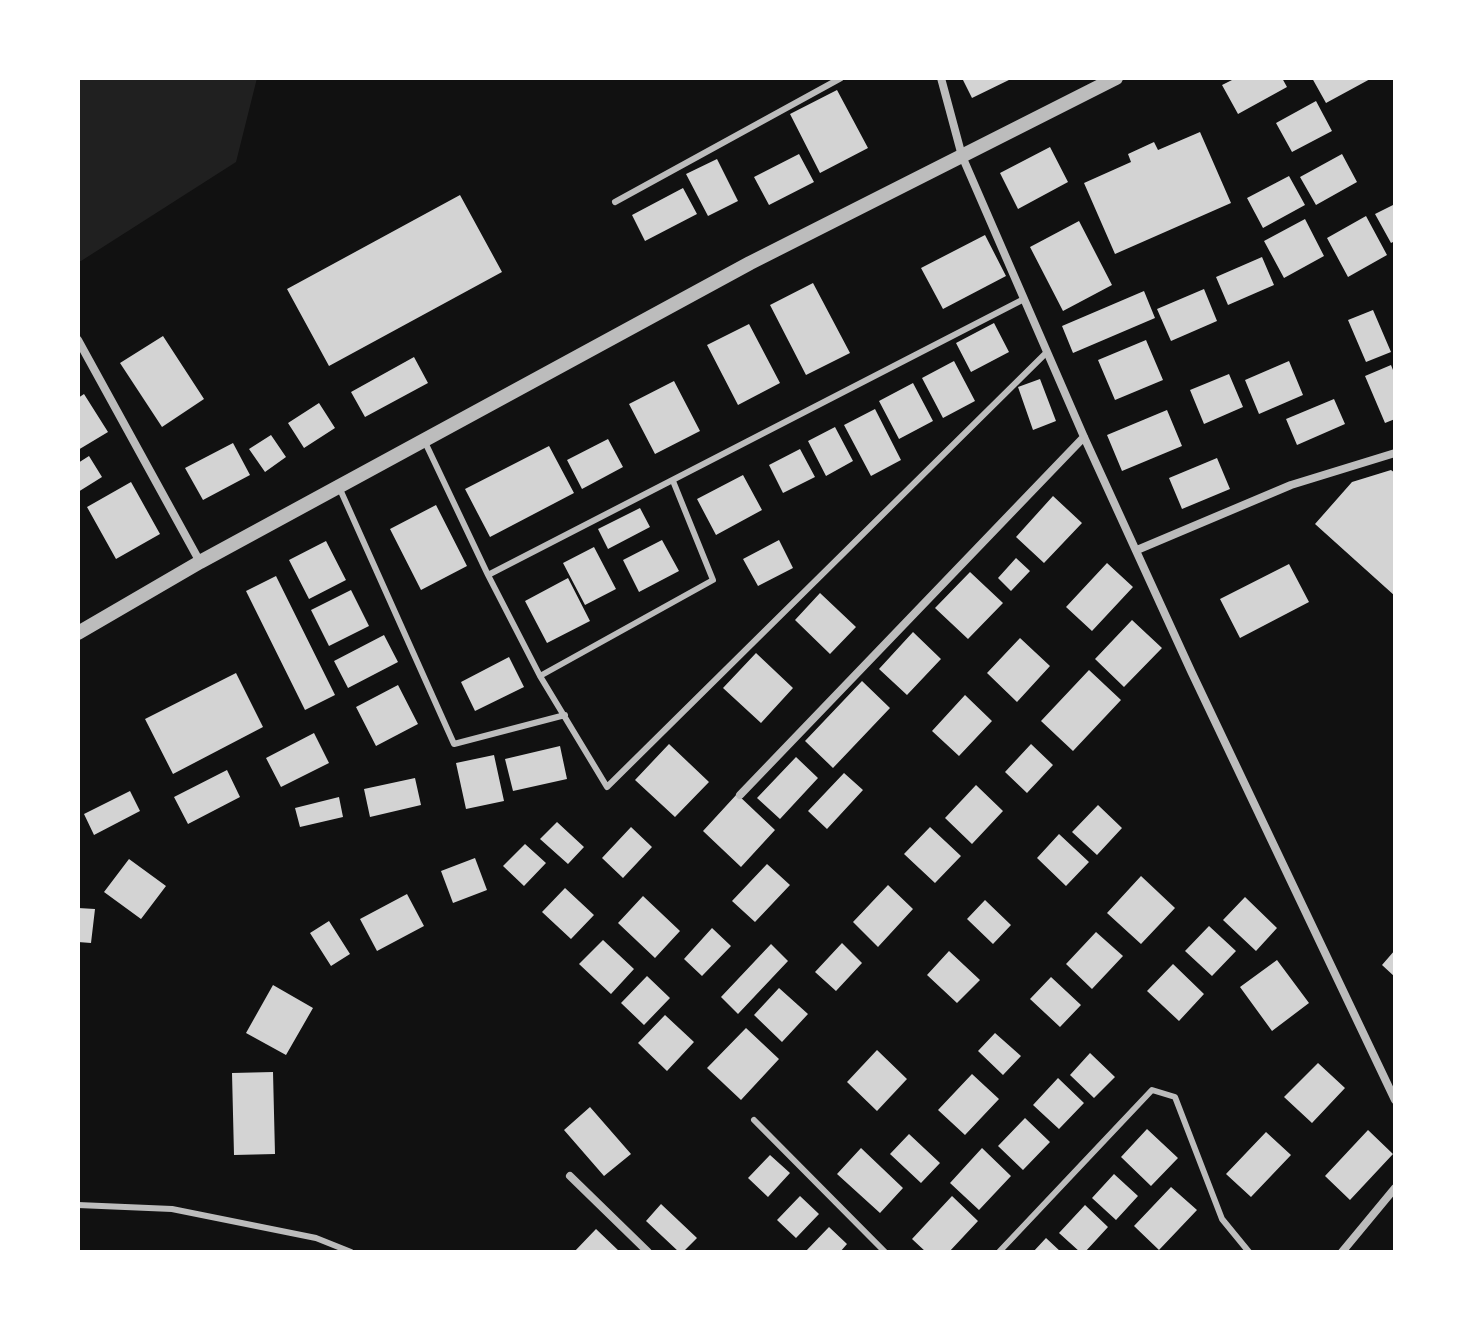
<!DOCTYPE html>
<style>
body{margin:0}
#map{position:relative;width:1473px;height:1330px;overflow:hidden;background:#111;font-family:"Sofia Sans Condensed",sans-serif}
canvas{display:block}
.frame{position:absolute;inset:0;border:80px solid #fff;pointer-events:none}
</style>
<div id="map">
<canvas width="1473" height="1330"></canvas>
<div class="frame"></div>
</div>
<script>
const context = document.querySelector('canvas').getContext('2d');
context.lineJoin = 'round';
function fillPath(path, color) { context.fillStyle = color; context.fill(path, 'evenodd'); }
function strokePath(path, color, width, dash) { context.strokeStyle = color; context.lineWidth = width; context.lineCap = dash ? 'butt' : 'round'; context.setLineDash(dash || []); context.stroke(path); }
fillPath(new Path2D(`
 M78,78H257L236,162L81,261H78Z`), '#202020');
fillPath(new Path2D(`
 M962,78H1013L972,98Z
 M1236,78H1282L1287,87L1238,114L1222,85Z
 M1312,78H1372L1326,103Z
 M837,90L868,148L820,173L790,114Z
 M1316,101L1332,131L1292,152L1276,123Z
 M1200,132L1231,203L1115,254L1084,183L1131,162L1128,154L1154,142L1158,150Z
 M1050,147L1068,182L1018,209L1000,173Z
 M799,154L814,182L769,205L754,177Z
 M1342,154L1357,182L1316,205L1300,177Z
 M717,159L738,201L708,216L686,174Z
 M1289,176L1305,205L1263,228L1247,198Z
 M683,188L697,214L645,241L632,215Z
 M460,195L502,272L329,366L287,289Z
 M1395,204V241L1391,243L1375,214Z
 M1366,216L1387,255L1348,277L1327,238Z
 M1305,219L1324,256L1284,278L1264,241Z
 M1079,221L1112,285L1063,311L1030,247Z
 M985,235L1006,276L943,309L921,268Z
 M1262,257L1274,285L1228,305L1216,277Z
 M813,283L850,353L806,375L770,305Z
 M1204,289L1217,321L1171,341L1157,309Z
 M1144,291L1155,318L1073,353L1062,326Z
 M1373,310L1391,352L1366,362L1348,320Z
 M994,323L1009,352L971,372L956,343Z
 M749,324L780,383L738,405L707,345Z
 M163,336L204,399L162,427L120,363Z
 M1146,340L1163,380L1115,400L1098,360Z
 M414,357L428,383L365,417L351,392Z
 M954,361L975,401L943,418L922,378Z
 M1289,361L1303,395L1259,414L1245,380Z
 M1391,365L1395,375V419L1385,423L1365,376Z
 M1229,374L1243,407L1204,424L1190,390Z
 M1040,379L1056,421L1033,430L1018,387Z
 M674,381L700,431L655,454L629,404Z
 M913,383L933,421L899,439L879,401Z
 M84,394L108,432L78,450V398Z
 M1334,399L1345,424L1297,445L1286,419Z
 M319,403L335,428L304,448L288,423Z
 M875,409L901,460L871,476L844,425Z
 M1167,410L1182,446L1122,471L1107,435Z
 M835,427L853,461L826,476L808,441Z
 M271,435L286,457L265,472L249,449Z
 M608,439L623,467L582,489L567,460Z
 M233,443L250,475L203,500L185,468Z
 M549,446L574,493L490,537L465,489Z
 M800,449L815,477L783,493L769,465Z
 M89,456L102,477L78,492V463Z
 M1217,458L1230,489L1182,509L1169,478Z
 M1391,470L1395,473V596L1315,524L1352,482Z
 M743,475L762,510L716,535L697,499Z
 M131,482L160,534L116,559L87,507Z
 M1053,496L1082,523L1044,563L1016,537Z
 M436,505L467,566L421,590L390,529Z
 M640,508L650,527L608,549L598,529Z
 M662,540L679,571L639,592L623,560Z
 M779,540L793,568L758,586L743,559Z
 M326,541L346,580L309,599L289,560Z
 M594,547L616,589L585,605L563,563Z
 M1016,558L1030,571L1011,591L998,578Z
 M1107,563L1133,587L1092,631L1066,607Z
 M1289,564L1309,602L1240,638L1220,599Z
 M970,572L1003,603L968,639L935,608Z
 M276,576L335,695L305,710L246,591Z
 M568,578L590,621L547,643L525,601Z
 M351,590L369,626L329,646L311,610Z
 M820,593L856,627L830,654L795,620Z
 M1132,620L1162,648L1124,687L1095,659Z
 M913,632L941,659L907,695L879,669Z
 M384,635L398,662L348,688L334,661Z
 M1020,638L1050,666L1017,702L987,673Z
 M756,653L793,688L761,723L723,688Z
 M509,657L524,687L475,711L461,682Z
 M1089,670L1121,700L1073,751L1041,721Z
 M236,673L263,727L173,774L145,719Z
 M862,681L890,708L833,768L805,741Z
 M398,685L418,724L376,746L356,707Z
 M965,695L992,721L959,756L932,731Z
 M314,733L329,763L281,787L266,758Z
 M669,744L709,782L675,817L635,780Z
 M1031,744L1053,765L1027,793L1005,772Z
 M560,746L567,779L513,791L505,759Z
 M494,755L504,801L466,809L456,763Z
 M796,757L818,778L780,819L757,798Z
 M227,770L240,797L188,824L174,797Z
 M844,773L863,790L827,829L808,811Z
 M415,778L421,805L370,817L364,789Z
 M976,785L1003,811L972,844L945,818Z
 M130,791L140,811L94,835L84,814Z
 M737,794L775,830L741,867L703,831Z
 M339,797L343,817L300,827L295,808Z
 M1098,805L1122,828L1097,855L1072,832Z
 M557,822L584,847L568,864L540,839Z
 M631,827L652,847L623,878L602,858Z
 M930,827L961,856L935,883L904,854Z
 M1059,834L1089,862L1066,886L1037,858Z
 M525,844L546,863L524,886L503,866Z
 M475,858L487,890L453,903L441,871Z
 M129,859L166,886L141,919L104,892Z
 M767,864L790,885L755,922L732,901Z
 M1141,876L1175,908L1141,944L1107,913Z
 M888,885L913,909L878,947L853,922Z
 M565,888L594,915L571,939L542,912Z
 M407,894L424,926L377,951L360,919Z
 M643,896L680,931L655,958L618,923Z
 M1245,897L1277,928L1256,951L1223,920Z
 M985,900L1011,925L993,944L967,919Z
 M78,908L95,909L91,943L78,942Z
 M329,921L350,954L331,966L310,933Z
 M1209,926L1236,951L1212,976L1185,951Z
 M712,928L731,946L702,976L684,959Z
 M1096,932L1123,956L1092,989L1066,964Z
 M603,940L634,969L611,994L579,964Z
 M842,943L862,963L836,991L815,972Z
 M771,944L788,961L738,1014L721,997Z
 M1395,950V977L1382,965Z
 M949,951L980,980L957,1003L927,975Z
 M1277,960L1309,1003L1272,1031L1240,987Z
 M1173,964L1204,994L1179,1021L1147,991Z
 M647,976L670,998L644,1025L621,1003Z
 M1051,977L1081,1005L1060,1027L1030,999Z
 M273,985L313,1008L286,1055L246,1033Z
 M779,988L808,1014L782,1042L754,1015Z
 M665,1015L694,1042L667,1071L638,1043Z
 M746,1028L779,1059L741,1100L707,1068Z
 M995,1033L1021,1056L1003,1075L978,1051Z
 M877,1050L907,1079L877,1111L847,1082Z
 M1090,1053L1115,1077L1094,1098L1070,1075Z
 M1318,1063L1345,1088L1312,1123L1284,1097Z
 M273,1072L275,1154L234,1155L232,1073Z
 M972,1074L999,1099L965,1135L938,1110Z
 M1058,1078L1084,1103L1059,1129L1033,1105Z
 M590,1107L631,1154L604,1176L564,1130Z
 M1025,1118L1050,1142L1023,1170L998,1146Z
 M1147,1129L1178,1158L1151,1186L1121,1157Z
 M1368,1130L1393,1154L1350,1200L1325,1176Z
 M1266,1132L1291,1155L1251,1197L1226,1174Z
 M909,1134L940,1163L921,1183L890,1154Z
 M861,1148L903,1188L880,1213L837,1174Z
 M982,1148L1011,1176L979,1210L950,1183Z
 M770,1155L790,1173L768,1197L748,1178Z
 M1114,1174L1138,1196L1116,1220L1092,1198Z
 M1171,1187L1197,1210L1159,1250L1134,1226Z
 M800,1196L819,1214L796,1238L777,1220Z
 M952,1196L978,1221L949,1252H926L912,1239Z
 M661,1204L697,1238L683,1252H679L646,1221Z
 M1085,1205L1108,1227L1085,1252H1080L1059,1233Z
 M829,1227L847,1244L840,1252H805Z
 M596,1229L620,1252H574Z
 M1046,1238L1061,1252H1033Z`), '#d3d3d3');
strokePath(new Path2D(`
 M615,202L841,78
 M424,440L488,575L540,676L607,787L1047,352
 M339,487L454,744L565,715
 M488,575L1024,299
 M540,676L713,580L673,481
 M754,1120L885,1252
 M78,1205L172,1209L316,1238L351,1252
 M999,1252L1152,1090L1175,1097L1222,1219L1249,1252`), '#bcbcbc', 6);
strokePath(new Path2D(`
 M941,78L962,156L1084,437L1191,671L1395,1100
 M78,340L200,562
 M1137,550L1291,485L1395,453
 M740,795L1084,437
 M570,1176L648,1252
 M1342,1252L1395,1188`), '#bcbcbc', 8);
strokePath(new Path2D(`
 M78,633L200,562L750,263L1116,78`), '#bcbcbc', 14);
</script>
